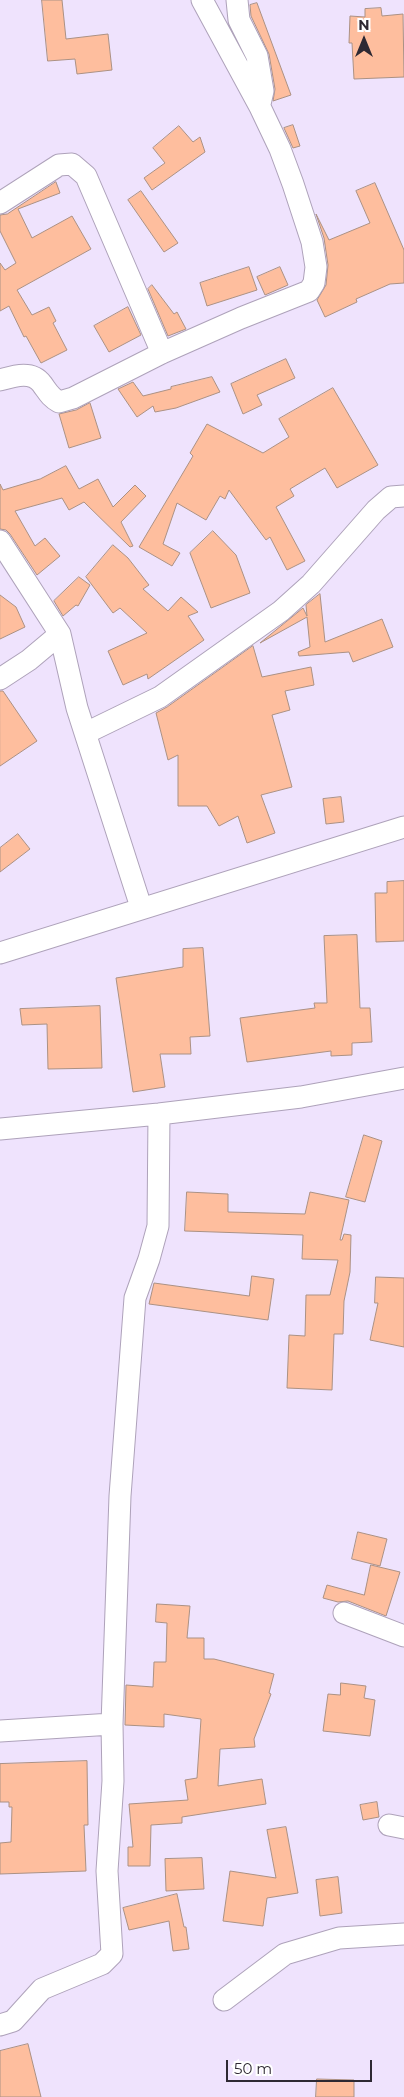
<!DOCTYPE html>
<style>
body{margin:0}
#map{position:relative;width:404px;height:2097px;overflow:hidden;background:#efe3fd;font-family:Montserrat,sans-serif}
canvas{display:block}
.north{position:absolute;left:339px;top:15px;width:50px;height:50px;-webkit-text-stroke:4px #fff;paint-order:stroke;rotate:0deg;font-size:14px;font-weight:700;line-height:20px;text-align:center;color:#2e2933}
.north::after{content:'';display:block;margin:auto;width:18px;height:22px;background:#2e2933;clip-path:polygon(50% 0,100% 100%,50% 72%,0 100%)}
.scale{position:absolute;left:226px;top:2060px;width:146px;height:22px;box-sizing:border-box;border:2px solid #2e2933;border-top:0;padding-left:6px;font-size:15px;line-height:18px;white-space:nowrap;color:#2e2933;-webkit-text-stroke:4px #fff;paint-order:stroke}
</style>
<div id="map">
<canvas width="404" height="2097"></canvas>
<div class="north">N</div>
<div class="scale">50 m</div>
</div>
<script>
const context = document.querySelector('canvas').getContext('2d');
context.lineJoin = 'round';
function fillPath(path, color) { context.fillStyle = color; context.fill(path, 'evenodd'); }
function strokePath(path, color, width, dash) { context.strokeStyle = color; context.lineWidth = width; context.lineCap = dash ? 'butt' : 'round'; context.setLineDash(dash || []); context.stroke(path); }
const building = new Path2D(`
 M42,0H62L66,39L108,34L112,70L77,74L75,59L48,61Z
 M257,3L291,95L273,101L275,89L269,54L251,16L250,5Z
 M381,8L382,16L403,14L404,77L354,79L352,43H349L350,16L365,17V9Z
 M293,125L300,146L293,148L284,128Z
 M179,126L193,142L200,137L205,152L152,190L144,178L165,163L153,148Z
 M56,182L60,193L18,209L32,238L72,216L91,249L17,290L32,315L49,307L56,321L53,323L67,350L41,363L26,336L24,337L9,306L0,311V263L5,270L16,263L0,231V215L7,214Z
 M375,183L404,250V283L390,284L356,299L357,302L325,317L317,300L326,285L328,265L324,238L316,214L329,240L370,223L356,191Z
 M141,191L178,243L164,252L128,200Z
 M249,267L257,290L207,306L200,283Z
 M280,267L288,285L265,295L257,277Z
 M152,285L174,314L177,312L186,329L168,336L148,289Z
 M128,307L141,335L109,352L94,326Z
 M286,359L295,378L257,395L262,405L243,414L231,384Z
 M212,377L220,392L176,408L155,412L153,406L137,417L118,389L133,382L143,396L171,389V387Z
 M333,388L378,465L337,488L325,468L290,489L294,496L276,507L305,561L287,570L270,537L266,540L229,490L225,499L220,496L206,520L177,503L163,544L180,553L172,566L139,547L193,456L190,453L207,424L263,453L289,437L279,419Z
 M90,403L101,438L69,448L59,414L76,410Z
 M66,466L79,489L98,479L113,507L135,485L146,496L121,522L133,546L130,547L84,502L69,510L62,498L15,511L35,546L45,538L60,556L37,575L10,534L6,530L0,529V484L3,490L40,479Z
 M213,531L236,555L250,593L211,608L190,553Z
 M113,545L128,558L149,585L143,589L168,611L181,597L198,612L188,616L204,640L148,679L147,674L123,685L108,651L147,633L120,608L113,613L86,577Z
 M79,577L90,585L78,606L76,605L63,616L54,601Z
 M320,594L325,642L382,619L393,647L353,662L349,652L299,656L298,652L310,647L307,617L260,643L303,608L307,616L306,605Z
 M0,595L16,607L25,627L0,639Z
 M253,646L262,677L311,667L314,685L285,691L290,710L272,715L292,787L261,795L275,833L247,843L238,816L219,826L207,806H178V755L168,760L156,713L167,707Z
 M0,691H3L37,741L0,766Z
 M341,797L344,822L326,824L323,799Z
 M18,834L30,849L0,872V848Z
 M404,881V941L376,942L375,893H387V882Z
 M357,935L360,1008H370L372,1042L352,1043V1055L331,1056V1051L247,1062L240,1018L315,1008L314,1003H327L324,936Z
 M203,948L210,1036L190,1037L191,1054H160L165,1087L133,1092L116,978L183,967V949Z
 M100,1006L102,1068L48,1069L47,1024L22,1025L20,1009Z
 M364,1135L382,1141L365,1202L346,1197Z
 M187,1192L228,1194V1212L305,1214L310,1192L349,1200L340,1240H342L344,1234L351,1235L350,1272L344,1301L343,1334H334L332,1390L287,1388L289,1335L305,1336L306,1295H330L338,1260L302,1259L303,1235L185,1231Z
 M252,1276L274,1279L268,1320L149,1304L154,1283L249,1296Z
 M376,1277L404,1278V1347L370,1340L378,1303H375Z
 M358,1532L387,1539L380,1566L352,1559Z
 M371,1565L400,1572L386,1616L348,1601L338,1602L323,1598L327,1585L364,1595Z
 M157,1604L190,1606L187,1638H204V1659H214L274,1674L269,1693L271,1694L254,1739L255,1747L220,1749L218,1786L262,1779L266,1804L182,1817V1823L151,1825L150,1866H128V1847H133L129,1804L188,1800L185,1780L197,1778L201,1719L164,1714V1727L125,1725L126,1685L153,1687L154,1662H166L167,1623L156,1622Z
 M341,1683L366,1686L364,1698L375,1700L370,1736L323,1731L328,1694L340,1695Z
 M87,1761L88,1825H84L86,1871L0,1874V1843L11,1842L12,1807H9V1802H0V1764Z
 M377,1802L379,1817L363,1820L360,1805Z
 M286,1827L298,1893L267,1898L263,1926L223,1921L230,1871L276,1878L267,1830Z
 M202,1858L204,1889L166,1891L165,1859Z
 M338,1877L342,1913L320,1916L316,1880Z
 M177,1894L184,1927H186L189,1949L173,1951L169,1921L129,1930L123,1908Z
 M28,2044L41,2097H0V2051Z
 M317,2079L354,2080V2097H316Z`);
fillPath(building, '#febe9e');
strokePath(building, '#ab9184', 1);
const minor = new Path2D(`
 M237,0L239,20L257,56L263,91L260,104
 M0,203L59,165L72,164L86,176L162,353
 M0,380C14,376 32,370 42,384C48,392 50,397 59,402L73,398L162,353L241,318L309,291L314,283L316,267L312,242L293,184L280,149L260,107L202,0
 M0,541L60,634L77,708L141,907
 M0,679L29,660L60,634
 M86,733L160,697L281,611L311,584L376,510L391,497L404,496
 M0,953L404,827
 M0,1129L159,1114L301,1097L404,1078
 M344,1613L404,1636
 M0,1731L112,1724
 M389,1825L404,1828
 M224,2000L285,1954L339,1938L404,1934
 M0,2025L13,2021L42,1989L102,1964L112,1954L107,1871L113,1781L112,1724L120,1496L135,1298L149,1259L158,1226L159,1114`);
strokePath(minor, '#aea2ba', 23);
strokePath(minor, '#fff', 21);
</script>
